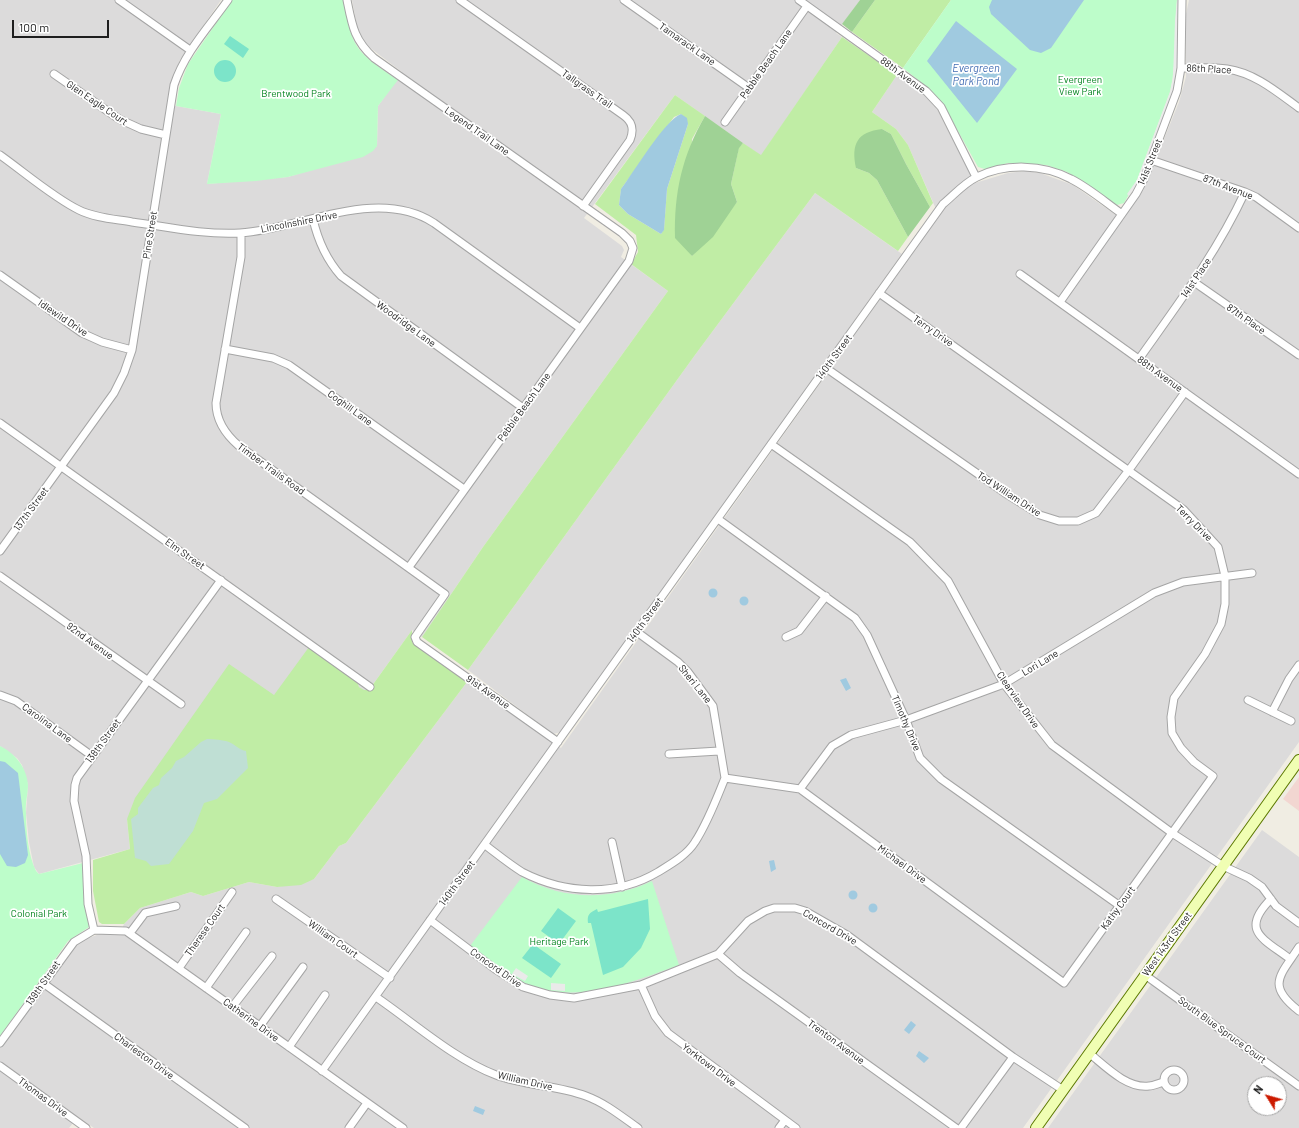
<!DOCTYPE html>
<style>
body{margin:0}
#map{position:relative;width:1299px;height:1128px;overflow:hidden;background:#f0ede3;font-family:Barlow,sans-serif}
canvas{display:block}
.north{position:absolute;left:1247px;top:1076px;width:40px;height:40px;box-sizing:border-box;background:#fff;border:1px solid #a5a5a5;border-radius:50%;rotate:307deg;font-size:11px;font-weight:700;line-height:16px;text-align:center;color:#1e1e1e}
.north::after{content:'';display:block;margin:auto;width:14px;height:18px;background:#cc1a00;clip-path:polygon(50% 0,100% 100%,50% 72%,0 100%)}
.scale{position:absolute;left:12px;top:20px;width:97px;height:18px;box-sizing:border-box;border:2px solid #1e1e1e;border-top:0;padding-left:5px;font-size:12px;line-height:14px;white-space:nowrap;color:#1e1e1e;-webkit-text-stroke:3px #fff;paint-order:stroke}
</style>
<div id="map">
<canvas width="1299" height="1128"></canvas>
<div class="north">N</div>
<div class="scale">100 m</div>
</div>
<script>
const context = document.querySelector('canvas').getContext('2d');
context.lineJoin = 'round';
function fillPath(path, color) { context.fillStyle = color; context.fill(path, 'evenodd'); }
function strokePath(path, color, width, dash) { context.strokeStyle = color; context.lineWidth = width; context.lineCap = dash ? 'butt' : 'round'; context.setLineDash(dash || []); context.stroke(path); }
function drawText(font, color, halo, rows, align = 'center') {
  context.font = font + ' Barlow,sans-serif'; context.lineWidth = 3.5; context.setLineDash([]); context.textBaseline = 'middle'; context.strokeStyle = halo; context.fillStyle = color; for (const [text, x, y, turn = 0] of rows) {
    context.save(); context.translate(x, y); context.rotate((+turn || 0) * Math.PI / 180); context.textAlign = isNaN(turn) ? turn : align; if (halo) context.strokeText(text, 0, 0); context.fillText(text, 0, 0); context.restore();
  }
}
fillPath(new Path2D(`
 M0,0H221L180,60L171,83L167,103L176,106L221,114L207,184L288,177L321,167L377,146L378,106L402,72L365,44L357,27L352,0H860L836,33L842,37L761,156L675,95L584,218L622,246L624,250L621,257L668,291L483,547L422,637L412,630L369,690L364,691L359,687L357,681L274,695L127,819L130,849L39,874L34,867L29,842L26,813L28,785L22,765L17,758L0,746Z
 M1189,0H1299V742L1023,1128H94L78,1117L69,1128H0V1042L75,946L81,941L102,933L120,934L124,924L140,908L191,892L203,896L249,882L277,887L314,879L339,846L346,843L467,682L561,748L939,216L908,145L896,129L872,112L897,75L927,97L937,109L975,183L1008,173L1025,171L1040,173L1073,185L1123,220L1147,181L1179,102L1186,77V14Z
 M815,193L902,254L561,732L553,734L468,670L695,355Z
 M1262,830L1299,857V1128H1048ZM1255,1084H1279V1108H1255Z`), '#dcdbdb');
fillPath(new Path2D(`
 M1299,777V811L1283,799Z`), '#f2d6d1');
fillPath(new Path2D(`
 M875,0H951L903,68L852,32Z
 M842,37L897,75L872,112L896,129L908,145L933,203L930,207L906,164L891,134L882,129L856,168L869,173L877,180L908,237L898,251L815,193L695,355L468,670L422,637L483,547L668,291L631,264L638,252L636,235L595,204L675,95L705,116L692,139L689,251L692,256L737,202L731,184L739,147L743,143L761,155ZM681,114L688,124L667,189L664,229L661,234L628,214L619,205L621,189L674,117Z
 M412,630V642L467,682L346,843L339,846L314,879L301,885L277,887L249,882L203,896L191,892L140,908L124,924H102L99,922L93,891V860L130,849L127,819L135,798L229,664L274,695L309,647L357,681L359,687L364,690H369Z`), '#c0eda5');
fillPath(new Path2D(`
 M860,0H875L852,32L842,24Z
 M705,116L743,143L739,148L731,184L737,202L713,237L692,256L675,238C674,192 682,156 705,116Z
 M882,129L891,134L906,164L930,207L908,237L877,180L869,173L856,168C851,144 857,132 882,129Z`), '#9fd295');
fillPath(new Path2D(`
 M207,739C213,739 224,740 229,742C236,745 239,750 246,751L248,768L217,799L204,803L193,831L169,864L151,866L146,861L135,858L131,819L138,814V808L153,788L159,785L161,778L172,768L176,761L184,757L201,742Z`), '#bfdfd4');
fillPath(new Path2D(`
 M232,0H344C352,50 357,52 398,80L378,106L377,146L373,151L363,157L288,177L256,181L207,184L221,114L176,106L179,88L188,64Z
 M951,0H1177C1174,31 1177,62 1170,92L1137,180L1124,203L1117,205L1067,172L1046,165L1008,163L985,169L978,167L944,106L927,87L903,68Z
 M0,746C15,753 27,768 28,785C28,794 25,803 26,813C26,830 28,855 36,871L39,874L83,863L84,903L89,927L68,941L0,1036Z
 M522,877C562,900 611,901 652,881L679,965C630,983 572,1007 520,981C503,972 487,957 470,946Z`), '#bdfdca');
fillPath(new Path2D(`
 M230,36L249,49L243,58L224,44Z
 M214 71a11 11 0 1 1 22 0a11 11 0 1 1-22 0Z
 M648,899L650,929L641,948L623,967L603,975L591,923H588C587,915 589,913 597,909L598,912Z
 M558,908L576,921L559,944L541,931Z
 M533,944L561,964L551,978L522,958Z`), '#7ce4c9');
fillPath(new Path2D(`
 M1177,0H1180L1177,22V64L1173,93L1139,181L1129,196L1127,194L1137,180L1170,92L1173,78L1175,21Z
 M516,968L528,976L525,981L512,974Z
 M551,983L565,984V991L551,990Z`), '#eaeaea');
fillPath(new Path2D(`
 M992,0H1084L1051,48L1041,53L1030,50L991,14L989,7Z
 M956,21L1017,69L977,123L927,61Z
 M681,114L687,118L688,124L667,189L664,230L661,234L628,214L619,205L621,189C634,172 664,121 681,114Z
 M708.5 593a4.5 4.5 0 1 1 9 0a4.5 4.5 0 1 1-9 0Z
 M739.5 601a4.5 4.5 0 1 1 9 0a4.5 4.5 0 1 1-9 0Z
 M846,678L851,688L846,691L840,680Z
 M0,761L5,762L18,773L28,855L25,863L16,867L7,866L0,854Z
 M774,860L776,869L771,872L769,861Z
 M848.5 895a4.5 4.5 0 1 1 9 0a4.5 4.5 0 1 1-9 0Z
 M868.5 908a4.5 4.5 0 1 1 9 0a4.5 4.5 0 1 1-9 0Z
 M911,1021L916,1025L909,1034L904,1030Z
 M919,1051L929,1058L924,1063L916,1056Z
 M475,1106L485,1110L483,1115L473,1111Z`), '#a0cae0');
const minor = new Path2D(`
 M119,0L190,50
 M347,0C352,25 354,40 374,58L622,233L630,241L633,248L629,261L409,567
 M460,0L623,115C633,122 634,130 630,140L583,206
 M624,0L749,88
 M799,0L926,91L941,107L976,177
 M1181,68C1196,68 1212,67 1227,69C1255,73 1277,92 1299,108
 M54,74L119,119L141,129L166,135
 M725,122L807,6
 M0,155C24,172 54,198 79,210C95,218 115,219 132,222C168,227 204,235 240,233C303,229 376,186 434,223L580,328
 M1151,160L1245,192L1256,197L1299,228
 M313,219C318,241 326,259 341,276L523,408
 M241,233V257L216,403C216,421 225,434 239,446L445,594L415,637L417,642L558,742
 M1020,274L1299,474
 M0,275L82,333L102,342L132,350
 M1194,282L1299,355
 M1060,302L1136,194L1144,179L1177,91L1181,68L1182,0
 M225,349L273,358L289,365L464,489
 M1139,359C1178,304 1216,254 1245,192
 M826,368L1008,495L1040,515L1059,521H1078L1096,513L1129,470L1185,392
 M0,423L370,687
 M771,444L910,542L948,581L1004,684L1052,745L1172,833L1223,866L1249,878L1262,887L1276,906L1299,923
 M718,519L855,618L867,635L906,720L920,758L941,779L1120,906
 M0,551L114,393L124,373L132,350L174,85C185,52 208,28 228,0
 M0,576L181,704
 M637,632L678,662L688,672L713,706L725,778
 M786,637L799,631L826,596
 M0,695L16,701L92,756
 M1248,700L1291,721
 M1272,712L1289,679L1299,665
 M669,754L719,751
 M725,778L800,789L1064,983L1213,776L1194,762L1181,748L1172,733L1171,717L1174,698L1205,654L1221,624L1225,604V576L1218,547L1184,510L879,293
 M800,789L832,746L851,735L906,720L1004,684L1154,593L1183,582L1252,573
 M612,842L622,887
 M485,845C497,854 509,864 522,872C565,894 616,897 658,872C671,864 687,855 695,842C708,822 716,800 725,778
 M276,899L390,978
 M1271,899C1239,931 1264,939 1290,959
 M430,920L495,969L523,987L550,995L574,998L641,985L718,954L748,921L765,911L774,908H795L805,911L847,935L1013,1057L1063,1090
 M94,930L88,904L86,856L74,801L75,785L77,778L221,580
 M130,933L145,913L176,906
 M1299,947C1281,975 1265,985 1299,1011
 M718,954L740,973L956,1128
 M179,968L232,892
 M1145,975L1299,1086
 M43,983L245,1128
 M641,985L655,1016L668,1033L796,1128
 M206,988L246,932
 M376,997C414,1023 454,1059 496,1075C525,1086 557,1085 586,1096C605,1103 621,1116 638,1128
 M233,1006L272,956
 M260,1026L303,967
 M0,1043L74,942L94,930L126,931L403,1128
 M289,1047L325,995
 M1089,1053C1105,1066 1127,1089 1149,1086C1154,1086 1159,1083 1164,1082
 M0,1066L86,1128
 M1164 1080a10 10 0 1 1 20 0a10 10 0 1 1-20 0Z
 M322,1071L943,204C954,195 964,183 977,177C1005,163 1043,164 1071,179C1089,188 1105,202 1122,214
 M349,1128L367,1103
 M779,1128L785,1120
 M961,1128L1013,1057`);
const secondary = new Path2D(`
 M1036,1128L1299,760`);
strokePath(minor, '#a5a5a5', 9);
strokePath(secondary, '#5d7a00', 12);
strokePath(minor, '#fff', 7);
strokePath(secondary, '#f0feb3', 10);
drawText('10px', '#1e1e1e', '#fff', [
 ["Tamarack Lane",687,44,35],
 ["Pebble Beach Lane",766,64,-55],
 ["86th Place",1209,69,3],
 ["88th Avenue",903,75,36],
 ["Tallgrass Trail",587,89,35],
 ["Glen Eagle Court",97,103,34],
 ["Legend Trail Lane",477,131,35],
 ["141st Street",1150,162,-68],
 ["87th Avenue",1228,187,21],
 ["Lincolnshire Drive",299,222,-11],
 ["Pine Street",150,235,-81],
 ["141st Place",1196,278,-56],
 ["Idlewild Drive",63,318,34],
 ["87th Place",1246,319,35],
 ["Woodridge Lane",406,324,36],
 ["Terry Drive",933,331,35],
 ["140th Street",834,357,-54],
 ["88th Avenue",1160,374,36],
 ["Pebble Beach Lane",524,407,-54],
 ["Coghill Lane",350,408,36],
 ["Timber Trails Road",271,469,36],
 ["Tod William Drive",1009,494,33],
 ["137th Street",31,509,-54],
 ["Terry Drive",1194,523,45],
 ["Elm Street",185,554,35],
 ["140th Street",645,620,-54],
 ["92nd Avenue",90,641,36],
 ["Lori Lane",1040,663,-31],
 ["Sheri Lane",695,684,51],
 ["91st Avenue",488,692,35],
 ["Clearview Drive",1018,700,55],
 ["Carolina Lane",47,723,36],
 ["Timothy Drive",906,723,67],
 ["138th Street",103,741,-54],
 ["Michael Drive",902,864,36],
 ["140th Street",457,883,-54],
 ["Kathy Court",1118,908,-54],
 ["Concord Drive",830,927,30],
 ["Therese Court",205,930,-55],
 ["William Court",333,939,35],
 ["West 143rd Street",1167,944,-54],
 ["Concord Drive",496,968,35],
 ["139th Street",43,983,-55],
 ["Catherine Drive",251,1020,36],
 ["South Blue Spruce Court",1222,1030,36],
 ["Trenton Avenue",836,1042,36],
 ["Charleston Drive",144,1056,36],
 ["Yorktown Drive",709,1065,37],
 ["William Drive",525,1081,13],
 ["Thomas Drive",43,1097,36]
]);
drawText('10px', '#04841f', '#fff', [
 ["Evergreen",1080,80],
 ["View Park",1080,92],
 ["Brentwood Park",296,94],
 ["Colonial Park",39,914],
 ["Heritage Park",559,942]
]);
drawText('italic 11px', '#446eb4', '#fff', [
 ["Evergreen",976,68],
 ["Park Pond",976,81]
]);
</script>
